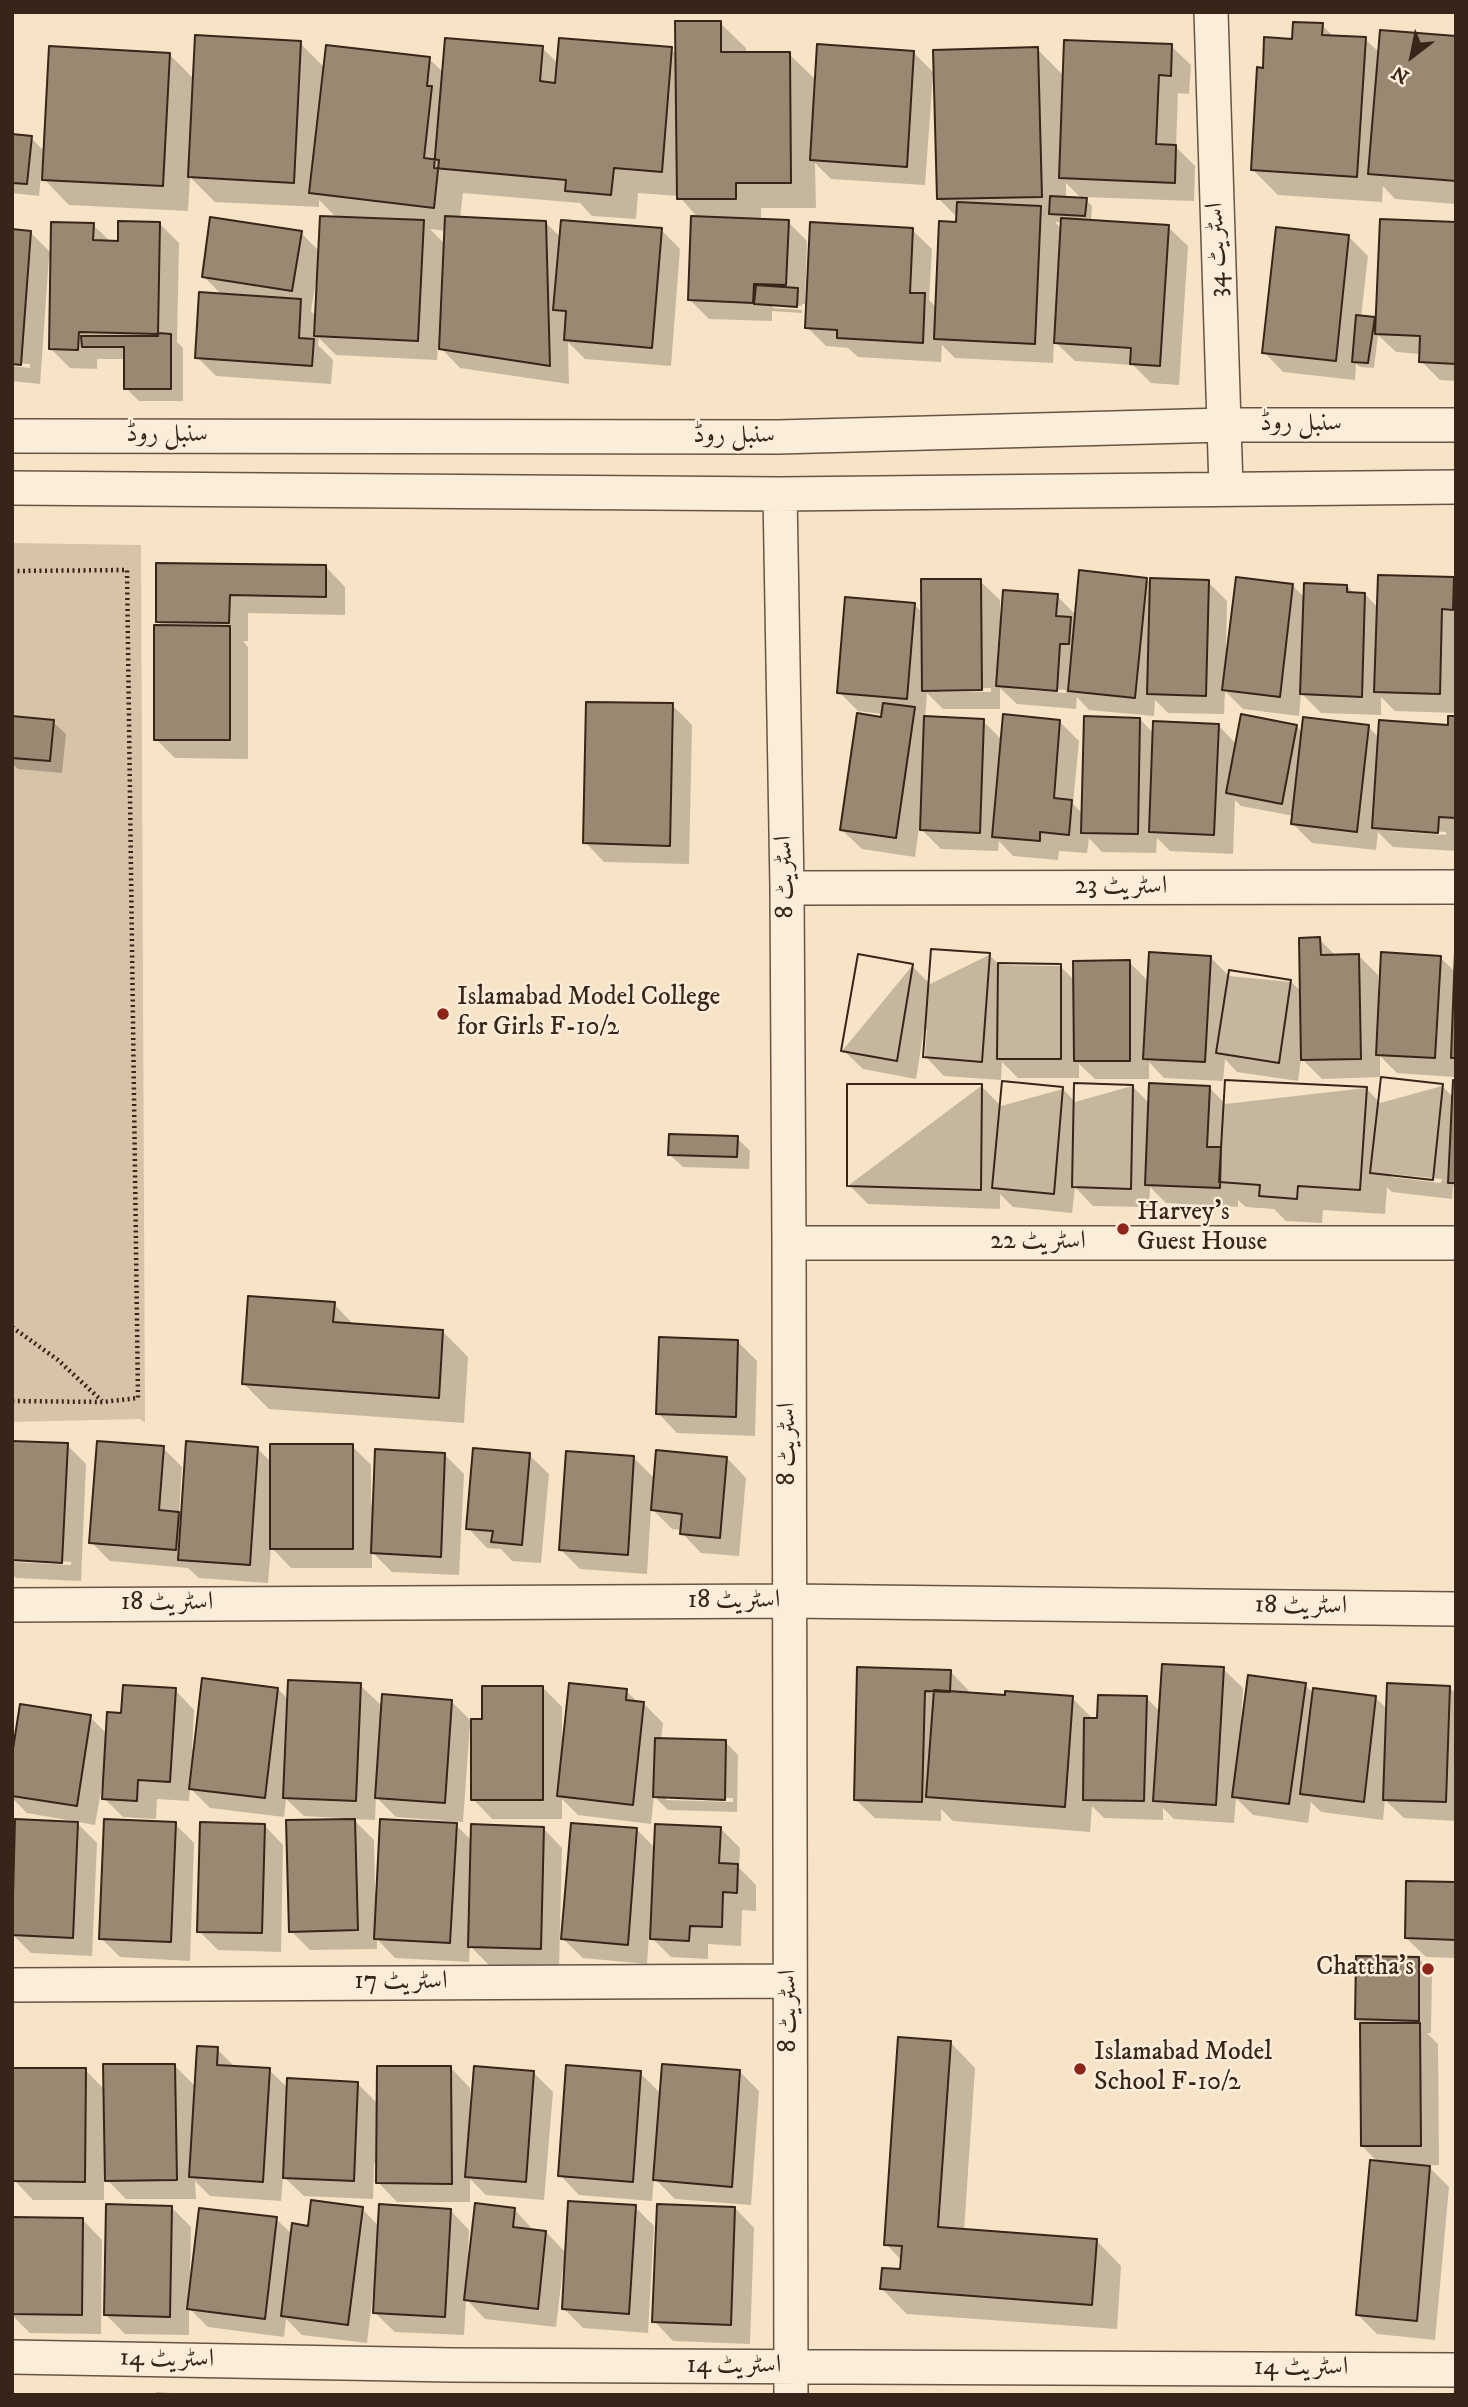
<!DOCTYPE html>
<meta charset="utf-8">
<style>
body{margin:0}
#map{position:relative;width:1468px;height:2407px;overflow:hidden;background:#f7e4c6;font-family:"IM FELL DW Pica",serif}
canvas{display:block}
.frame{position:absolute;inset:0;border:14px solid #382418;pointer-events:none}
.north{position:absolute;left:1377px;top:21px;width:70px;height:70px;-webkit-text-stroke:5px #faedda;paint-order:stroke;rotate:212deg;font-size:19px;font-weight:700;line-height:28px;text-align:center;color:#382418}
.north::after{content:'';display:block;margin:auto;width:24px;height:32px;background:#382418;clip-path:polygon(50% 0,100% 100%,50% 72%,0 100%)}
</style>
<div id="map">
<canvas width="1468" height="2407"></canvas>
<div class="frame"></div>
<div class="north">N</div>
</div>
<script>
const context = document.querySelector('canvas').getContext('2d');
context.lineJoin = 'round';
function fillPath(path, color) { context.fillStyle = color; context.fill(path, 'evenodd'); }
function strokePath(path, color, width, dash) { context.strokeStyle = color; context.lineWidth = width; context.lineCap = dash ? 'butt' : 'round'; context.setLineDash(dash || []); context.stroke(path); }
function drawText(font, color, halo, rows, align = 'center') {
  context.font = font + ' "IM FELL DW Pica",Amiri,serif'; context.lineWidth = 5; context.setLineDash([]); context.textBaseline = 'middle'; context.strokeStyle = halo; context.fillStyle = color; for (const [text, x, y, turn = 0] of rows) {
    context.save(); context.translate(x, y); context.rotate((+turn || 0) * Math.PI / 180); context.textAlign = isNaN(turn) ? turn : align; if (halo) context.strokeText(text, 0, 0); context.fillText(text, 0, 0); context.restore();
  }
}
fillPath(new Path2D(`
 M12,543L141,545L145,1423L140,1419L12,1422Z`), '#d7c3a8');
fillPath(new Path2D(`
 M720,23L746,48V54H789L817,81L914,53L935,74H933L925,185L831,179L815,163L816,208H761V220L788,222L807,241L805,302H808L912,230L932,249L929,300L937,308L958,218L939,199L1037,49L1064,76L1171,46L1191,65L1189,94L1178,93L1176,147L1195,166L1194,201L1083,197L1092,206L1091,222L1168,227L1188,246L1179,385L1151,383L1133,365L1075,361L1054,341L1053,363L955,358L942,345L941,362L858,357L848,348L826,346L807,327L808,304H802V306L773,304V308L802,310V313L772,311V321L709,319L689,299L698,218L679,196L638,193L636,219L592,216L580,203L463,193L460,218L545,222L561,238L661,230L680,249L671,366L585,359L568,342L569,384L460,368L438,345L437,360L336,355L319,338L318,345L333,360L331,384L216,376L197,357L222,295L203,276L301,233L320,252L337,218L319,200V207L215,202L190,177L188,211L69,205L41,176L39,196L12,193V136L31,138L45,152L170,55L194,79L300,43L325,68L429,59L444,73L542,48L559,64L671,49L677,55ZM1066,183L1083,200L1066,199ZM1055,222H1063L1062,230ZM430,229L446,231L445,244ZM317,275L319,276L317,317L311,311Z
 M1322,25L1334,37L1365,39L1380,53L1456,38V204L1395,199L1383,186L1382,202L1278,195L1253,170L1265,70L1294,40Z
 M160,224L179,243L177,342L183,348V401H139L126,388V359H97V369L70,368L51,349L52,258H49L40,384L12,381V366L30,368V364L12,363L30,232L52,254L93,225L111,242H120Z
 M1456,224V381L1440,380L1421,361V354L1396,352L1378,335L1374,368L1360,367L1356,364L1355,380L1283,372L1264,352L1349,237L1368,256L1361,317L1374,318L1377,322Z
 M158,564L326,567L345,587V615L248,613V641H243L248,647V759L175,758L156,739L164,627L157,621Z
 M1146,579L1152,585L1208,582L1227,601L1226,650H1229L1293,586L1305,598L1347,586L1354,594H1365L1378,608L1453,579L1456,581V713L1395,711L1381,697V715L1321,713L1301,693L1299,716L1243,709L1225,691L1224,714L1168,713L1155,700L1154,716L1089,710L1077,697L1076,709L1017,704L1000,688V709H943L927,693L925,718L983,721L1002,740L1059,721L1079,741L1073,804L1083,814L1140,719L1154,734L1218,725L1237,745L1296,726L1303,733L1368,726L1379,738L1449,727L1456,718V851L1393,847L1378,832L1376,850L1312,843L1293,824L1294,816L1241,806L1235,800L1233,854L1170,851L1157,838L1156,853L1102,852L1089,838L1087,853L1059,851L1058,860L1013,856L999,841L998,851L941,849L919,827L915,857L862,849L842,830L883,714L858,711L839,692L914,604L923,614L980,581L1000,600V619L1057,596L1076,615ZM1016,686L1066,690V693L1016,689ZM991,688V692H941V689ZM1391,828L1446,832V835L1391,831Z
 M672,705L692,725L689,864L604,862L585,842Z
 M12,718L53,722L66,734L62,773L18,769L12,763Z
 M1319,939L1336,956H1359L1378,975V988L1440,957L1456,973L1454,1077L1397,1073L1380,1056V1077L1322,1079L1301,1058L1298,1081L1237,1072L1225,1059L1223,1081L1164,1078L1149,1062V1079H1095L1079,1064V1078H1018L1002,1062L1001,1080L944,1076L925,1056L927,1029H924L916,1079L863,1069L843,1050L912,966L930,984L989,955L1000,965L1060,966L1075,981L1129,962L1149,982L1210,957L1229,976L1291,982L1302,992Z
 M1456,1082V1189L1453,1186L1452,1199L1392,1192L1387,1187L1385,1214L1323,1210L1322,1223L1286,1221L1274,1209L1246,1207L1238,1200V1207L1166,1203L1150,1187L1149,1207L1093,1206L1075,1187L1072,1213L1013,1207L1000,1194V1209L868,1204L849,1185L981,1086L1001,1106L1063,1089L1075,1102L1132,1086L1150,1104L1209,1087L1225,1104L1366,1088L1380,1103L1442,1086L1454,1098ZM1391,1174L1442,1179L1441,1183L1391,1177Z
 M737,1138L750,1151L749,1169L683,1167L670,1155Z
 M334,1304L355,1326L443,1332L468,1357L464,1423L269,1409L244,1384Z
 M738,1342L757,1361L755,1436L677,1433L658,1413Z
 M12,1442L67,1445L86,1464L81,1581L16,1578L12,1574ZM14,1558L71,1562V1565L14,1562Z
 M352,1446L371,1465V1505H374L445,1455L464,1474L459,1575L392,1572L372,1552V1568H291L271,1547L268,1583L199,1578L188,1568L110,1561L91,1542L163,1448L182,1467L179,1514L183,1517L257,1448L272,1463Z
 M529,1455L549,1474L541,1563L512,1561L501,1549L487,1548L468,1528Z
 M633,1457L655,1479L727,1458L746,1478L739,1556L701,1553L682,1533V1530L672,1529L651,1508L647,1574L580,1569L561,1550Z
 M859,1668L950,1671L969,1691V1694L1072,1698L1094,1720L1146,1697L1160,1712L1223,1669L1243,1688L1241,1724H1243L1305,1685L1314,1694L1376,1698L1388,1710L1450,1688L1456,1694V1821L1404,1818L1385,1800L1383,1820L1321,1812L1311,1802L1308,1823L1253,1815L1236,1798L1234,1823L1174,1819L1163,1808V1820L1104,1818L1092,1806L1090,1832L953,1821L941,1809V1821L875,1818L855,1799Z
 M360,1685L383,1707L451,1701L473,1723L484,1721L543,1688L562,1707V1742H564L626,1691L639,1703L644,1704L663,1723L661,1740L725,1742L738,1755L737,1812L668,1810L654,1796L651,1824L578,1815L562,1799V1819H492L473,1799V1724H470L463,1822L396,1817L376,1797L375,1820L353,1819L374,1840L375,1892H378L456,1825L472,1841L543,1828L562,1848L559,1968L489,1965L470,1946L469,1962L395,1958L377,1939V1949L310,1950L291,1931L339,1818L304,1816L286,1799L284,1817L210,1808L190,1788L189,1801L157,1799L156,1819L123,1817L104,1798L105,1780H103L95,1825L27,1813L12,1798V1766L90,1717L108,1735L123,1715L175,1690L194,1710L192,1749L195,1750L278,1689L289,1700ZM666,1796L733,1798V1802L666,1800Z
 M77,1823L97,1843L92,1956L31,1953L12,1934V1887Z
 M175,1824L194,1843L190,1961L120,1957L101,1938Z
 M264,1825L283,1845L281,1952L218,1950L199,1931Z
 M721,1829L740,1848L739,1868L756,1885V1911L742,1910L741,1946L708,1944V1959L671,1957L649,1935L647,1964L583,1958L563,1939L637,1830L656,1849Z
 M1456,1884V1958L1426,1957L1406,1938Z
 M1419,1959L1432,1972L1431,2033H1427L1438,2044L1439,2165H1427L1449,2187L1435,2340L1377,2334L1358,2315L1379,2163L1362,2146L1361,2023L1357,2019Z
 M950,2042L975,2068L964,2231L1096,2240L1121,2266L1117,2329L907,2314L882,2289L902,2271V2261L886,2244Z
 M217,2049L236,2068L269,2070L289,2089L357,2083L378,2104L451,2068L470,2088V2105L534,2073L553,2092L544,2200L486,2195L470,2179V2202H397L378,2182V2164L374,2163L373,2199L304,2196L283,2176L281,2201L210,2196L195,2181L196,2199H126L104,2177V2200H33L14,2180L85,2070L105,2090L174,2065L196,2087Z
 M740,2072L759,2091L751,2205L675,2199L654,2178L652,2201L579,2195L560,2175L640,2073L661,2094Z
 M171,2207L191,2227L190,2281H192L276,2219L293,2235L362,2209L380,2227L450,2210L469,2230L468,2258H471L515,2210L534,2231L546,2232L567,2254L635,2207L654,2226L648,2333L583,2328L564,2309L566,2269L563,2268L556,2327L485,2319L466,2299L464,2335L395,2332L375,2313L376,2293H373L367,2343L302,2335L286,2319L284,2337L208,2327L189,2308V2335L125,2334L105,2314Z
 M735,2208L754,2228L750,2344L673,2341L654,2321Z
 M12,2219L83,2220L102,2240L101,2334L30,2333L12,2315Z
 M156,2392L171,2393L173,2395H155Z`), '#0003');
const building = new Path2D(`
 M675,21H721V52H790L791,183H736V199H677Z
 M1293,22L1323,23L1322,35L1366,37L1357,177L1251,170L1257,67L1263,68L1264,37L1292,39Z
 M1380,30L1456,36V181L1368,174Z
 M195,35L301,41L294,183L188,177Z
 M445,38L543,46L540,81L555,83L559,38L672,47L662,172L614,168L611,195L565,191L566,180L434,168Z
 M1064,40L1172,44L1171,76L1159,75L1156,144L1176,145L1175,183L1059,178Z
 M817,44L914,51L907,167L810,160Z
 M326,45L430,57L427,86H432L424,158L439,160L434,208L309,193Z
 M49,46L170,53L163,186L42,180Z
 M1038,47L1042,197L937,199L933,50Z
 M12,134L32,136L27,184L12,183Z
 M1050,196L1087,198L1085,216L1049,214Z
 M957,202L1041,206L1035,344L934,339L939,221L956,222Z
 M320,216L424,220L418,341L314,336Z
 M445,216L546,221L550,366L439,349Z
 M691,216L789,220L786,285L754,284L753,303L688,300Z
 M210,217L302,231L292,291L202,277Z
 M1061,218L1169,225L1160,366L1130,364L1131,348L1054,343Z
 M1380,219L1456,222V364L1419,362L1420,336L1375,334Z
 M561,220L662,228L652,348L564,340L566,311L553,310Z
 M118,221L160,222L158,334L79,332L78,350L49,349L51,222L94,223L93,240L118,241Z
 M810,222L913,228L910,293H925L923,343L837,338V330L805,328Z
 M1276,227L1349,235L1336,361L1262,353Z
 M12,229L31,231L21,365L12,364Z
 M756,285L798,288L797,307L754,304Z
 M199,292L301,299L299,338L314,339L312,366L195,358Z
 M1356,315L1375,317L1368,363L1352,362Z
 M158,333L171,334V389H124V347H82L81,336H158Z
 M156,563L326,565V597L230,595L229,623L156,622Z
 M1079,570L1147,578L1135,698L1068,691Z
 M1378,575L1454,577L1453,610L1442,609L1440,694L1374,692Z
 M1236,577L1293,584L1280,697L1222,690Z
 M1150,578L1209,580L1206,696L1147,694Z
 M921,579H981L982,690L922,691Z
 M1304,583L1347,585V592L1365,593L1362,697L1300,694Z
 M1003,590L1058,594L1056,616L1071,617L1069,644H1060L1057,691L996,686Z
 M845,597L915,603L907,699L837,693Z
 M154,625L230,626V740H154Z
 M586,702L673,703L670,846L583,843Z
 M883,703L915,707L896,838L840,830L857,713L881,717Z
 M1003,714L1060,720L1054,798L1072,800L1069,835L1040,832V841L992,837Z
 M1241,714L1297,725L1282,804L1226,793Z
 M12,716L54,720L50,761L12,758Z
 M924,716L984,719L980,833L920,830Z
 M1084,716L1140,718L1138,834L1081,833Z
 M1448,716H1456V818L1439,817L1438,833L1372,828L1379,720L1448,725Z
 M1303,717L1369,725L1357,832L1291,824Z
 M1153,721L1219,724L1214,835L1149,832Z
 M1320,937L1321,955L1359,954L1361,1059L1301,1060L1299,938Z
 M931,949L990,953L982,1062L923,1057Z
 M931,949L990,953L982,1062L923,1057Z
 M1149,952L1211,956L1205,1062L1143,1059Z
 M1381,952L1441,956L1435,1058L1376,1055Z
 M1455,952L1456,953V1058H1451Z
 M858,954L913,964L897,1061L841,1051Z
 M858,954L913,964L897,1061L841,1051Z
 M1130,960V1061H1074L1073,961Z
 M998,963L1061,964V1059H997Z
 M998,963L1061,964V1059H997Z
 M1229,970L1291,980L1279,1063L1216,1053Z
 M1229,970L1291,980L1279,1063L1216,1053Z
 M1381,1077L1443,1084L1433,1180L1370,1173Z
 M1381,1077L1443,1084L1433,1180L1370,1173Z
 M1225,1080L1367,1087L1360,1190L1298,1186L1297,1199L1259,1196L1260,1185L1219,1182Z
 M1225,1080L1367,1087L1360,1190L1298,1186L1297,1199L1259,1196L1260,1185L1219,1182Z
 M1453,1080L1456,1081V1183H1448Z
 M1002,1081L1063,1087L1054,1194L992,1188Z
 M1002,1081L1063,1087L1054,1194L992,1188Z
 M1074,1083L1133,1085L1131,1189L1072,1187Z
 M1074,1083L1133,1085L1131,1189L1072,1187Z
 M1149,1083L1210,1086L1207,1147H1221L1220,1188L1145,1185Z
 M847,1084H982L981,1190L847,1186Z
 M847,1084H982L981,1190L847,1186Z
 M669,1134L738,1136L737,1157L668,1155Z
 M248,1296L335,1302L333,1322L443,1330L439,1398L242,1384Z
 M659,1337L738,1340L736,1417L656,1414Z
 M12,1441L68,1443L62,1563L12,1560Z
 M97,1441L164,1446L159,1510L179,1512L176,1550L89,1543Z
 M186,1441L258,1447L250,1565L178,1560Z
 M270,1444H353V1549H270Z
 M473,1448L530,1453L522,1545L491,1542L493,1531L466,1529Z
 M375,1449L445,1453L441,1557L371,1553Z
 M656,1450L727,1457L720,1538L680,1534L682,1514L651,1510Z
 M566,1451L634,1456L628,1555L559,1550Z
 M1162,1664L1224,1667L1216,1805L1153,1801Z
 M857,1667L951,1670L950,1692L925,1691L922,1802L854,1800Z
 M1248,1675L1306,1683L1289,1804L1232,1797Z
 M202,1678L278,1688L265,1798L189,1789Z
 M288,1680L361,1683L356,1801L283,1798Z
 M569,1683L627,1689L626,1700L644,1702L633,1805L557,1796Z
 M1387,1683L1450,1686L1446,1802L1383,1800Z
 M123,1685L176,1688L170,1782L138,1780L137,1801L102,1799L107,1712L121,1713Z
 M482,1686H543V1800H471V1719H482Z
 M1313,1688L1376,1696L1364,1802L1300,1794Z
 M934,1690L1005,1695V1691L1073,1696L1065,1807L926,1797Z
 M382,1694L452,1700L445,1803L375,1798Z
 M1098,1695L1147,1696L1144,1801L1083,1800L1084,1718H1097Z
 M20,1704L91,1715L77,1806L12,1796V1755Z
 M655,1738L726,1740L725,1800L653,1797Z
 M15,1819L78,1822L73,1938L12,1935Z
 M104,1819L176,1822L171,1942L99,1939Z
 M355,1819L358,1930L289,1932L286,1820Z
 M380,1819L457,1823L450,1943L374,1939Z
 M200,1822L265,1824L262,1933L197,1932Z
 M571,1823L637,1828L628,1945L561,1939Z
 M471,1824L544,1827L541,1949L468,1947Z
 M655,1824L721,1827L719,1863L738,1864L737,1893L723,1892L722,1927L690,1926L689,1941L650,1939Z
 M1406,1881L1456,1882V1940L1405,1938Z
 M1356,1956L1419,1957V2021L1355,2019Z
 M1360,2023H1420L1421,2146H1361Z
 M898,2037L951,2041L938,2227L1097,2239L1092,2305L880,2289L882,2268L900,2269L902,2246L884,2245Z
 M197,2046L218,2047L217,2065L270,2068L263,2182L189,2177Z
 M103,2064H175L177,2180L105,2181Z
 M662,2064L740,2070L732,2187L653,2180Z
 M566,2065L641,2071L633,2182L558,2176Z
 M377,2066H451L452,2184L376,2183Z
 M474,2066L534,2071L526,2182L465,2177Z
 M12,2068H86L85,2182L12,2181Z
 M287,2078L358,2082L354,2181L283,2178Z
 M1370,2160L1430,2166L1417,2321L1356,2315Z
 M311,2200L363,2207L348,2325L281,2316L292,2223L308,2226Z
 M568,2201L636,2205L629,2314L562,2309Z
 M475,2203L515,2208L513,2227L546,2231L538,2309L464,2300Z
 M106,2204L172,2206L170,2317L104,2315Z
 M379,2204L451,2209L445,2317L373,2313Z
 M657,2204L735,2207L731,2325L652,2322Z
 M199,2208L277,2217L265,2319L187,2309Z
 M12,2217L83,2218L82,2315L12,2314Z`);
fillPath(building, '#9b8872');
strokePath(building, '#382418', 2);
const minor = new Path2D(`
 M1211,12L1226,488
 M12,436L778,437L1224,425H1456
 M12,488L780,494L1456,487
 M780,494L787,888L789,1243L791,2395
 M787,888L1456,887
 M789,1243H1456
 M12,1605L789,1601L1456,1609
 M12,1985L789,1981
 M12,2357L452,2365L1456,2370`);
strokePath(minor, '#685444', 36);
strokePath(new Path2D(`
 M12,571L127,570L138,1398L103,1402L12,1401
 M12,1327L58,1360L102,1401`), '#382418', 4.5, [2, 3.5]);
strokePath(minor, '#faedda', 33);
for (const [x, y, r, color] of [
 [443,1014,7,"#8f2418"],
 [1123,1229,7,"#8f2418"],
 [1428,1969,7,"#8f2418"],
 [1080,2069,7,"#8f2418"]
]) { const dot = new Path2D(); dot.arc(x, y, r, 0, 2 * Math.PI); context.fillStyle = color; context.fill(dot); strokePath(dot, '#faedda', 2.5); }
drawText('26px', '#382418', '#faedda', [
 ["اسٹریٹ 34",1218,250,-92],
 ["سنبل روڈ",1301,425],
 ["سنبل روڈ",167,436],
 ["سنبل روڈ",734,437],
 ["اسٹریٹ 8",786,877,-91],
 ["اسٹریٹ 23",1121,888],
 ["اسٹریٹ 22",1038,1243],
 ["اسٹریٹ 8",789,1444,-90],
 ["اسٹریٹ 18",734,1602],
 ["اسٹریٹ 18",167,1604],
 ["اسٹریٹ 18",1301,1607,1],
 ["اسٹریٹ 17",401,1983],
 ["اسٹریٹ 8",790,2011,-90],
 ["اسٹریٹ 14",167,2360,1],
 ["اسٹریٹ 14",734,2367],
 ["اسٹریٹ 14",1301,2369]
]);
drawText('26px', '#382418', '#faedda', [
 ["Islamabad Model College",457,999],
 ["for Girls F-10/2",457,1029],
 ["Harvey's",1137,1214],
 ["Guest House",1137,1244],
 ["Chattha's",1414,1969,"right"],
 ["Islamabad Model",1094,2054],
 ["School F-10/2",1094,2084]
], 'left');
</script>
